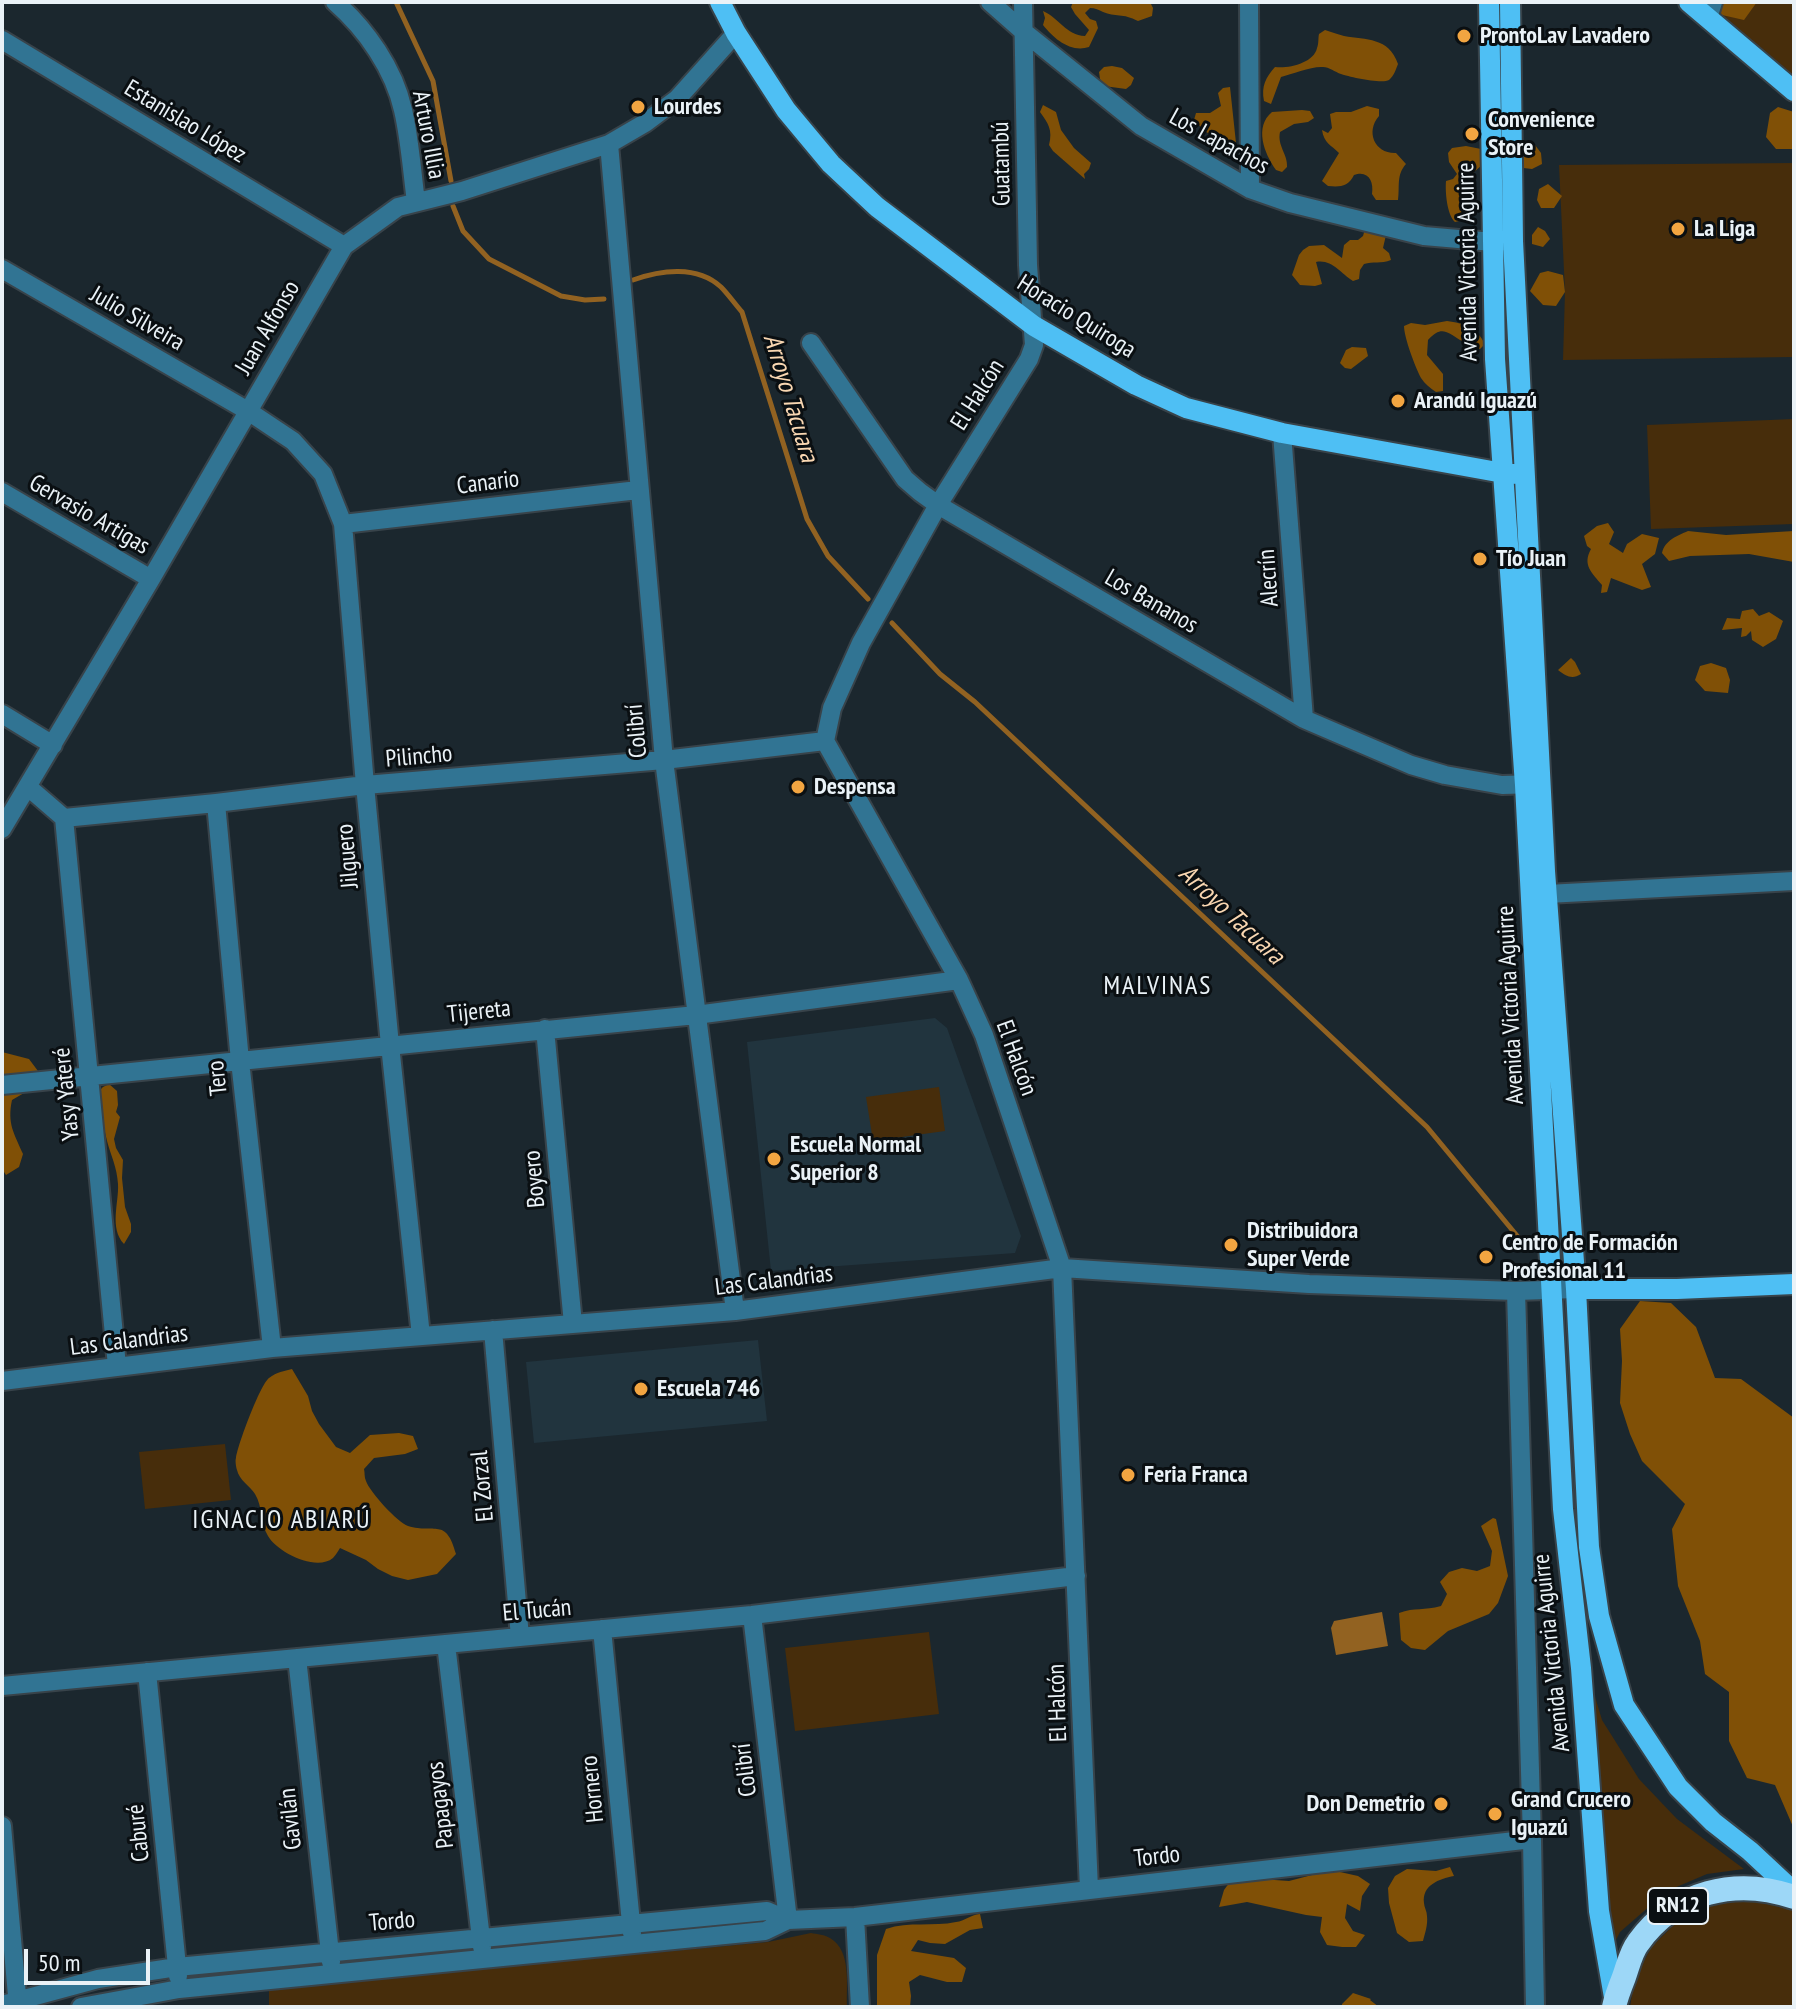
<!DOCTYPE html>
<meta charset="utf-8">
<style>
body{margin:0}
#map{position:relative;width:1796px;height:2009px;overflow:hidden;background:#1b272e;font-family:"PT Sans Narrow",sans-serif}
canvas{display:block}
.frame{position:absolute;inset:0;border:4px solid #eaf2f7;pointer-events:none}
.scale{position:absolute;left:24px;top:1949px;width:126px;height:36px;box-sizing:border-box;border:4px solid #eaf2f7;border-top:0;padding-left:10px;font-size:24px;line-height:28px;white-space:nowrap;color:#eaf2f7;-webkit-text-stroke:6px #0a0f12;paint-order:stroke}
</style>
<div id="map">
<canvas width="1796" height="2009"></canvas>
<div class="frame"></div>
<div class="scale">50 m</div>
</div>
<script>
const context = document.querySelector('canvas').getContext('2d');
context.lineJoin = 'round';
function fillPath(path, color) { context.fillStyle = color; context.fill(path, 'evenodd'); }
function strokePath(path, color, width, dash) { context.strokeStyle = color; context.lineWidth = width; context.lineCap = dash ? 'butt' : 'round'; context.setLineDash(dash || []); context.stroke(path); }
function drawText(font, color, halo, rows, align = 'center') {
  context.font = font + ' "PT Sans Narrow",sans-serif'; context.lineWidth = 6; context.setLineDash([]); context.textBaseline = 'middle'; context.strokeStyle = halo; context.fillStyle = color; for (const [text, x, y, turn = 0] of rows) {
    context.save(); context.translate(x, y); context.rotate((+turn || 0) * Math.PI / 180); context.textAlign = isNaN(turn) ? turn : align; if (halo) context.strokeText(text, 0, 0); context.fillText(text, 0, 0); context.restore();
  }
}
fillPath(new Path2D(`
 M935,1018L947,1028L1021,1236L1015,1253L771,1271L747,1042Z
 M758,1340L767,1421L534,1443L526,1362Z`), '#21343e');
fillPath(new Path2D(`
 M1689,2H1794V91Z
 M1794,163V357L1563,360L1565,292L1559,165Z
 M1794,419V524L1651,529L1647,425Z
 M939,1087L945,1131L873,1141L866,1097Z
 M225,1444L231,1500L145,1509L139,1452Z
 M929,1632L939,1714L795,1731L785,1648Z
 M1590,1680L1602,1720L1639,1779L1677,1819L1744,1869L1707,1874L1667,1891L1620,1932L1607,1958Z
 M1750,1899L1787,1905L1794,1909V2007H1630L1634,1981L1651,1947L1678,1921L1712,1904Z
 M811,1933C817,1934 825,1935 830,1938C852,1951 846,1985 847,2007H269V1989L768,1942Z`), '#472d0b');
fillPath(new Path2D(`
 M1073,2H1150L1153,8L1152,16L1138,21C1123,13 1115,17 1103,12C1099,10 1095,8 1090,8L1085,13L1090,19L1096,21L1098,28L1089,47C1071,53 1054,39 1043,25L1045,18L1043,11C1059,18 1066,35 1085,36L1089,30L1075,14L1071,7Z
 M1714,2H1757L1744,20L1722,15Z
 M1325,30C1331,32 1337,34 1344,36C1366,40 1389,37 1398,64C1396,69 1394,76 1389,80C1382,84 1349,77 1341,74C1335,72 1329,67 1323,67C1312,66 1292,74 1281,77L1271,104L1264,101C1261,86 1266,77 1275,67C1288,69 1314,63 1317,48C1319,43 1318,38 1319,34Z
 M1112,66L1122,68L1134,78L1131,85L1126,89L1104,86L1100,79L1099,72L1104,67Z
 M1230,87L1236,143L1229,148L1205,131L1194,120L1196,113H1210L1221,106L1218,93L1223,88Z
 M1043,105L1056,112L1061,130L1074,148L1091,163L1089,169L1084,174L1085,179L1053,151L1049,145C1053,130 1048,123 1040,112Z
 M1367,106L1379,109V116C1365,132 1375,154 1396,153L1406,164C1396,175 1400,187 1398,200H1376L1372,194C1374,181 1368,170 1354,175C1348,187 1340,187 1328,186L1322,181L1339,153C1331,145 1324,143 1322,130L1328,133L1332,128L1330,114L1336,112H1351Z
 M1778,107L1794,112V149H1776L1766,137L1770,113Z
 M1302,110L1310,111L1314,118L1308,122L1294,124L1280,132C1277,146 1288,154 1287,167L1282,172L1276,170C1264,153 1254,127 1272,112Z
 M1512,145H1535L1541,153L1542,164L1532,169L1515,167Z
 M1466,146L1481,149L1488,154L1482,165L1465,180L1467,193L1464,199C1468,207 1467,212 1463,220L1455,222C1447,215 1445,192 1446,181L1453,179L1457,174L1449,162L1448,153L1452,148Z
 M1548,184L1562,196L1554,208H1541L1537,200L1539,189Z
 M1538,227L1545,231L1550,239L1543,247L1532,244V235Z
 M1365,229L1386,235L1383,248L1389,253L1391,260C1381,264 1373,261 1364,264L1360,270L1359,279L1353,281C1340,273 1332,259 1316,262L1322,284L1315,286L1300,285L1292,275L1299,255L1303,250L1309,246L1324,245L1342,258L1344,245L1350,240H1358L1363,236Z
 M1548,271L1563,275L1565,292L1556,306L1543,305L1530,291L1540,273Z
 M1447,321C1464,323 1477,328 1485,344L1480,349C1473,346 1466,343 1460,340C1446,331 1441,326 1428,340L1427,355L1443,374V391L1436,392C1430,388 1425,384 1421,378C1415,367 1404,337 1404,326L1411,323L1425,325Z
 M1352,347L1366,348L1368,356L1351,369L1345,368L1340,363L1346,350Z
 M1608,523L1614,532L1609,544L1623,553L1627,544L1642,534L1659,538L1655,554L1642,564L1651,587L1642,590L1611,578L1607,592L1601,593L1602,585C1592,573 1582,565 1591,549L1587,546L1584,536L1597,526Z
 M1688,531L1726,535L1794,531V562L1749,554L1690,556L1669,561L1662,553C1665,540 1677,536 1688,531Z
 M1753,609L1759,616L1769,612L1783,621L1776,639L1763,647L1752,640L1751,631L1746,636L1741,637L1742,628L1722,630L1727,618L1740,619L1742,611Z
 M1571,658L1575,662L1581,674C1572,680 1566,676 1558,670Z
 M1711,663L1726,668L1730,680L1728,693L1705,691L1695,680L1700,666Z
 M2,1052L29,1059L38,1071L36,1086L12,1100C7,1124 14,1133 23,1154L19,1167L6,1175L2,1169Z
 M109,1084L117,1091L118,1105L116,1112L120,1117L114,1139L116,1148L123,1160L122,1178L125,1207L131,1224V1232L124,1244C109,1228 119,1203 118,1184C117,1167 111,1156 107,1141C103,1125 100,1109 98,1092L103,1087Z
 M1640,1301L1671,1303L1696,1327L1715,1378L1741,1379L1794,1418V1829L1775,1785L1747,1778L1729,1741V1692L1705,1674L1700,1641L1678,1586L1672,1529L1685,1504L1642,1461L1630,1434L1620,1403L1622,1361L1620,1329Z
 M292,1369L308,1396L312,1411L319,1424L336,1447L350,1453L370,1435L399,1433L413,1436L418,1449L405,1454L374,1458L364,1469C365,1473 364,1477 366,1481C369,1491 398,1523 408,1526C435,1534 446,1517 456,1554L437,1574L408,1580L392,1576L378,1569L366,1560L340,1548C338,1551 336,1555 333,1558C316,1572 277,1552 268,1536C260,1523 263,1507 255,1494C250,1486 239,1480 237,1470C236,1467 235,1460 236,1458C238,1444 260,1385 269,1378C277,1372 284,1371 292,1369Z
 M1493,1518L1496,1519L1508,1576L1498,1603L1489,1614L1448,1631L1425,1650L1411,1648L1401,1640L1399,1613C1415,1607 1424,1611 1441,1606L1447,1594L1440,1582L1449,1572L1462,1568L1477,1571L1490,1566L1492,1551L1481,1526Z
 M1450,1867L1454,1876C1439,1879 1422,1885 1424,1903C1424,1907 1427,1911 1427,1916C1428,1925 1425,1933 1423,1941L1409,1942L1397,1933L1389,1903L1388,1888L1395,1876L1407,1869L1436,1871Z
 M1331,1870L1358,1876L1370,1884L1362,1896L1360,1911L1347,1904L1345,1918L1353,1931L1365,1935L1356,1947H1342L1327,1945L1320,1932L1322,1917L1306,1915L1247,1902L1219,1907L1224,1890L1232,1879L1246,1878L1289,1881Z
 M980,1914L983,1928L970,1930L945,1944L930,1943L918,1940L911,1951L954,1958L966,1968L962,1982H947L920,1975L909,1982L911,1996L910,2007H877V1955L886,1929C909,1921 933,1927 956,1922C965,1921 970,1915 980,1914Z
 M1353,1993L1371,1999L1370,2000L1379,2007H1342V2004Z`), '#805006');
fillPath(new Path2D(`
 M1382,1612L1388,1646L1336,1655L1331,1628L1334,1621Z`), '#926221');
strokePath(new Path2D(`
 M396,2L433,81L451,181
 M453,206L463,231L489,259L561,296L585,300L604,299
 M633,280C661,270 697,265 721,287C728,294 735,304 742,312L807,519L828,556L868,599
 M892,623L940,674L975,702L1427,1127L1528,1249`), '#926221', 5);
const minor = new Path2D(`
 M335,2C366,29 394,69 403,110C410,140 412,172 416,202
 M990,2L1024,32L1141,126L1250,189L1290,203L1424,236L1493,242L1507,241
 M1023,2L1028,265L1034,345L1029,359L938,505L861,643L832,708L825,741L959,980L984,1035L1062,1268L1089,1889
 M1249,2L1250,189
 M1708,18L1713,2
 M2,40L344,246
 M609,144L664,760L735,1311
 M2,269L248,411L293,441L323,474L343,524L365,785L390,1045L421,1336
 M811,343L905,479L920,492L938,505L1304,719L1411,765L1445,775L1502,785L1538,784
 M1282,433L1304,719
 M2,492L151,579
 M343,524L638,490
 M2,714L53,745
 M28,787L64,818L216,803L365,785L664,760L825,741
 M216,803L240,1061L272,1348
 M64,818L117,1366
 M2,829L151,579L344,246L398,207L462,191L609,144L645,123L677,99L736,33
 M1547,894L1794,881
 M545,1029L573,1324
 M2,1085L696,1015L959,980
 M1516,1291L1532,1839L1535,2007
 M493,1330L520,1637
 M2,1381L272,1348L735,1311L1062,1268L1309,1284L1516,1291L1576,1289
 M752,1615L788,1920
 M602,1629L632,1933
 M446,1644L482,1947
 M297,1658L331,1962
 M147,1672L178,1976
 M2,1686L752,1615L1076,1576
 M2,1826L18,2007
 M855,1917L860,2007
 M2,2005L98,1979L177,1967L767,1911L788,1920
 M81,2007L179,1989L765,1931L788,1920L855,1917L1532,1839`);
const major = new Path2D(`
 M720,2L736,33L786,110L831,164L877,207L1034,326L1136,385L1186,408L1282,433L1503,473L1513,474
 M1489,2L1495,359L1525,785L1563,1509L1581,1668L1599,1911L1615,2003
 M1510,2L1513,241L1545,871L1576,1289L1589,1547L1599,1616L1624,1705L1678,1787L1713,1822L1750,1851L1794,1892
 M1689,2L1794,91
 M1576,1289H1677L1794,1284`);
const highway = new Path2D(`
 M1614,2007C1616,1997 1620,1987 1624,1977C1628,1966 1631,1952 1638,1943C1675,1891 1736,1877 1794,1897`);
strokePath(minor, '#38434a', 22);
strokePath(major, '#38434a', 24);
strokePath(highway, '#38434a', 28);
strokePath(minor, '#317493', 18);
strokePath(major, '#4ebff4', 20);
strokePath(highway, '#9dd7f7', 24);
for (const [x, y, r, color] of [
 [1464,36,8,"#f2a541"],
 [638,107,8,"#f2a541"],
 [1472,134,8,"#f2a541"],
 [1678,229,8,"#f2a541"],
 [1398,401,8,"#f2a541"],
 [1480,559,8,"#f2a541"],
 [798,787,8,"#f2a541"],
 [774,1159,8,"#f2a541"],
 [1231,1245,8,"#f2a541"],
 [1486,1257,8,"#f2a541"],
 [641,1389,8,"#f2a541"],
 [1128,1475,8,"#f2a541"],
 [1441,1804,8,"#f2a541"],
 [1495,1814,8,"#f2a541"]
]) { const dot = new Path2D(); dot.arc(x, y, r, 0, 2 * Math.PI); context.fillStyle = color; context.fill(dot); strokePath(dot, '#0a0f12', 3); }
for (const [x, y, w] of [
 [1678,1906,60]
]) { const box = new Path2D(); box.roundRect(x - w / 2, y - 18, w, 36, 6); context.fillStyle = '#0a0f12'; context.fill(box); strokePath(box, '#eaf2f7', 2); }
drawText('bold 22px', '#eaf2f7', null, [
 ["RN12",1678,1906]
]);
drawText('bold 24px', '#eaf2f7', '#0a0f12', [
 ["ProntoLav Lavadero",1480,36],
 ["Lourdes",654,107],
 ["Convenience",1488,120],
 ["Store",1488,148],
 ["La Liga",1694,229],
 ["Arandú Iguazú",1414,401],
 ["Tío Juan",1496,559],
 ["Despensa",814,787],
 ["Escuela Normal",790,1145],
 ["Superior 8",790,1173],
 ["Distribuidora",1247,1231],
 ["Super Verde",1247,1259],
 ["Centro de Formación",1502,1243],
 ["Profesional 11",1502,1271],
 ["Escuela 746",657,1389],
 ["Feria Franca",1144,1475],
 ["Grand Crucero",1511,1800],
 ["Iguazú",1511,1828],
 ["Don Demetrio",1425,1804,"right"]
], 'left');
drawText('24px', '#eaf2f7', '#0a0f12', [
 ["Estanislao López",185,122,31],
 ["Arturo Illia",428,135,79],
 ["Los Lapachos",1219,142,29],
 ["Guatambú",1002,164,-91],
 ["Avenida Victoria Aguirre",1468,262,-91],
 ["Horacio Quiroga",1076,317,32],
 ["Julio Silveira",137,319,30],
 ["Juan Alfonso",268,328,-60],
 ["El Halcón",978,395,-58],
 ["Canario",488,483,-7],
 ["Gervasio Artigas",89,515,30],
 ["Alecrín",1269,578,-94],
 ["Los Bananos",1151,602,30],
 ["Colibrí",637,731,-95],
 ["Pilincho",419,757,-5],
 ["Jilguero",348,856,-95],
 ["Avenida Victoria Aguirre",1511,1005,-93],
 ["Tijereta",479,1012,-6],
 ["El Halcón",1016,1058,70],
 ["Tero",218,1078,-96],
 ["Yasy Yateré",67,1094,-96],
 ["Boyero",535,1179,-95],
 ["Las Calandrias",774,1281,-7],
 ["Las Calandrias",129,1341,-7],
 ["El Zorzal",483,1486,-95],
 ["El Tucán",537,1611,-5],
 ["Avenida Victoria Aguirre",1552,1653,-96],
 ["El Halcón",1058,1703,-92],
 ["Colibrí",746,1770,-97],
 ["Hornero",593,1789,-96],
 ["Papagayos",441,1805,-97],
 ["Gavilán",291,1819,-96],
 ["Caburé",139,1833,-96],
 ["Tordo",1157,1857,-6],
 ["Tordo",392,1922,-5]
]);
drawText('italic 26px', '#f9d7b2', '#0a0f12', [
 ["Arroyo Tacuara",790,398,73],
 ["Arroyo Tacuara",1231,915,43]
]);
context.letterSpacing = '2px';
drawText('26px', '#eaf2f7', '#0a0f12', [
 ["MALVINAS",1158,987],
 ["IGNACIO ABIARÚ",282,1521]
]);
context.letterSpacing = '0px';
</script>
